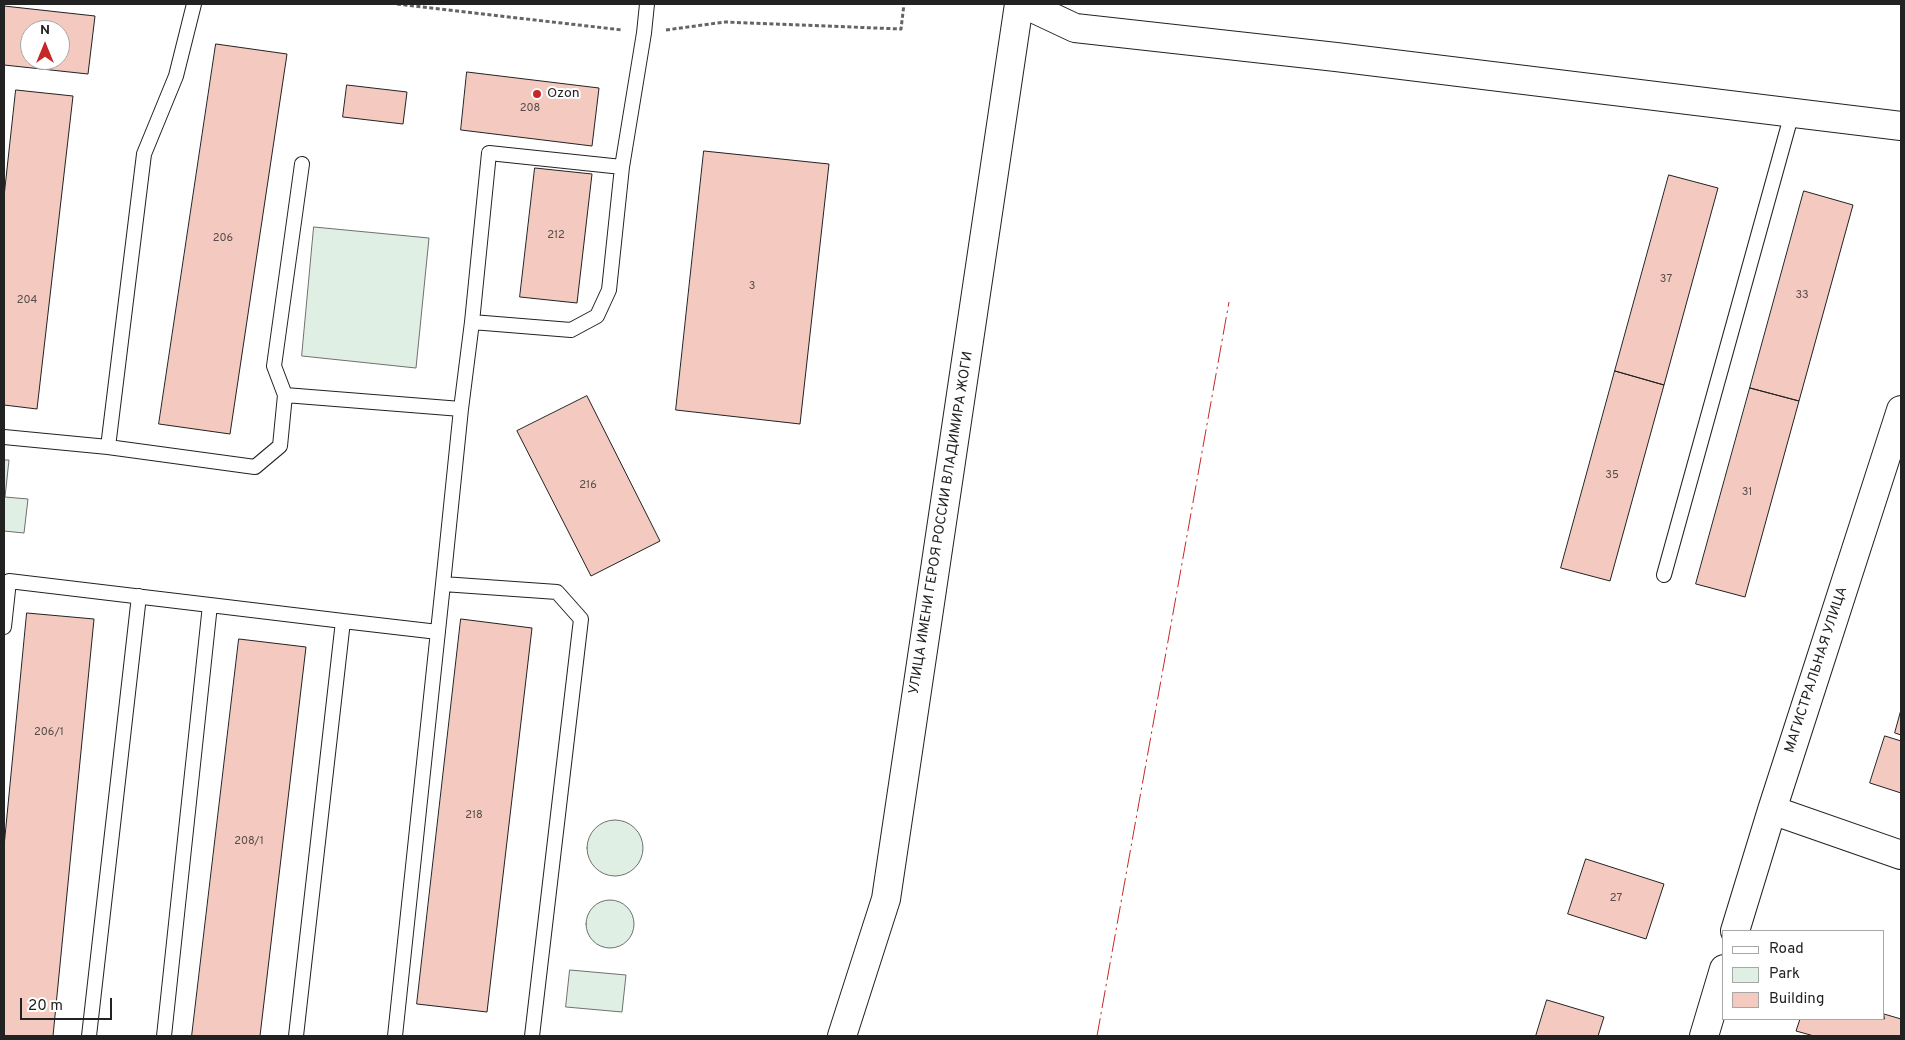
<!DOCTYPE html>
<meta charset="utf-8">
<style>
body{margin:0}
#map{position:relative;width:1905px;height:1040px;overflow:hidden;background:#fff;font-family:Overpass,sans-serif}
canvas{display:block}
.frame{position:absolute;inset:0;border:5px solid #222;pointer-events:none}
.legend{position:absolute;left:1722px;top:930px;width:162px;height:90px;box-sizing:border-box;background:#fff;border:1px solid #a7a7a7;margin:0;padding:6px 9px;list-style:none;font-size:15px;color:#222}
.legend li{display:flex;align-items:center;gap:10px;height:25px}
.legend b{width:25px;border:1px solid #a7a7a7}
.north{position:absolute;left:20px;top:20px;width:50px;height:50px;box-sizing:border-box;background:#fff;border:1px solid #a7a7a7;border-radius:50%;rotate:0deg;font-size:14px;font-weight:700;line-height:20px;text-align:center;color:#222}
.north::after{content:'';display:block;margin:auto;width:18px;height:22px;background:#c62828;clip-path:polygon(50% 0,100% 100%,50% 72%,0 100%)}
.scale{position:absolute;left:20px;top:998px;width:92px;height:22px;box-sizing:border-box;border:2px solid #222;border-top:0;padding-left:6px;font-size:15px;line-height:18px;white-space:nowrap;color:#222;-webkit-text-stroke:4px #fff;paint-order:stroke}
</style>
<div id="map">
<canvas width="1905" height="1040"></canvas>
<div class="frame"></div>
<ul class="legend">
<li><b style="height:6px;background:#fff"></b>Road</li>
<li><b style="height:14px;background:#e0efe3"></b>Park</li>
<li><b style="height:14px;background:#f3c9c0"></b>Building</li>
</ul>
<div class="north">N</div>
<div class="scale">20 m</div>
</div>
<script>
const context = document.querySelector('canvas').getContext('2d');
context.lineJoin = 'round';
function fillPath(path, color) { context.fillStyle = color; context.fill(path, 'evenodd'); }
function strokePath(path, color, width, dash) { context.strokeStyle = color; context.lineWidth = width; context.lineCap = dash ? 'butt' : 'round'; context.setLineDash(dash || []); context.stroke(path); }
function drawText(font, color, halo, rows, align = 'center') {
  context.font = font + ' Overpass,sans-serif'; context.lineWidth = 4; context.setLineDash([]); context.textBaseline = 'middle'; context.strokeStyle = halo; context.fillStyle = color; for (const [text, x, y, turn = 0] of rows) {
    context.save(); context.translate(x, y); context.rotate((+turn || 0) * Math.PI / 180); context.textAlign = isNaN(turn) ? turn : align; if (halo) context.strokeText(text, 0, 0); context.fillText(text, 0, 0); context.restore();
  }
}
const green = new Path2D(`
 M314,227L429,238L416,368L302,356Z
 M4,460H9L5,497L28,499L24,533L4,531Z
 M587 848a28 28 0 1 1 56 0a28 28 0 1 1-56 0Z
 M586 924a24 24 0 1 1 48 0a24 24 0 1 1-48 0Z
 M570,970L626,975L622,1012L566,1007Z`);
fillPath(green, '#e0efe3');
strokePath(green, '#6f6f6f', 1);
const building = new Path2D(`
 M4,6L95,16L88,74L4,65ZM30,30H60V60H30Z
 M216,44L287,54L230,434L159,424Z
 M467,72L599,88L592,146L461,130Z
 M347,85L407,92L403,124L343,117Z
 M16,90L73,96L37,409L4,405V197Z
 M704,151L829,164L800,424L676,410Z
 M535,168L592,174L577,303L520,297Z
 M1669,175L1718,188L1664,385L1615,371Z
 M1804,191L1853,205L1799,401L1750,388Z
 M1615,371L1664,385L1610,581L1561,568Z
 M1750,388L1799,401L1745,597L1696,584Z
 M587,396L660,541L591,576L517,431Z
 M27,613L94,619L53,1036H4V847Z
 M461,619L532,628L487,1012L417,1004Z
 M239,639L306,647L260,1036H192Z
 M1901,710V735L1895,733Z
 M1885,736L1901,741V793L1870,783Z
 M1586,859L1664,884L1646,939L1568,914Z
 M1547,1000L1604,1017L1598,1036H1536Z
 M1884,1014L1901,1019V1036H1814L1796,1031L1800,1019H1884Z`);
fillPath(building, '#f3c9c0');
strokePath(building, '#222', 1);
const lane = new Path2D(`
 M472,322L489,153L622,167
 M285,395L274,366L302,164
 M4,437L108,447L255,467L280,446L285,395L461,409L472,322L571,330L597,316L609,290L622,167L644,33L647,4
 M108,447L144,154L176,76L194,4
 M1664,575L1792,113
 M443,584L461,409
 M4,627L9,581L210,605
 M89,1036L139,596
 M164,1036L210,605L343,621
 M296,1036L343,621L438,632
 M395,1036L443,584L557,592L581,619L532,1036`);
const street = new Path2D(`
 M1024,4L1075,28L1336,57L1901,126
 M1772,810L1901,855
 M1735,931L1772,810L1901,410
 M1704,1036L1724,969`);
const secondary = new Path2D(`
 M842,1036L886,899L1019,4`);
strokePath(lane, '#222', 16);
strokePath(street, '#222', 30);
strokePath(secondary, '#222', 30);
strokePath(new Path2D(`
 M397,4L622,30
 M666,30L725,22L901,29L904,4`), '#646464', 3, [4, 2.5]);
strokePath(lane, '#fff', 14);
strokePath(street, '#fff', 28);
strokePath(secondary, '#fff', 28);
strokePath(new Path2D(`
 M1097,1036L1229,302`), '#c62828', 1, [18, 4, 2.5, 4]);
for (const [x, y, r, color] of [
 [537,94,5,"#c62828"]
]) { const dot = new Path2D(); dot.arc(x, y, r, 0, 2 * Math.PI); context.fillStyle = color; context.fill(dot); strokePath(dot, '#fff', 2); }
drawText('11px', '#564c4a', null, [
 ["208",530,109],
 ["212",556,236],
 ["206",223,239],
 ["37",1666,280],
 ["3",752,287],
 ["33",1802,296],
 ["204",27,301],
 ["35",1612,476],
 ["216",588,486],
 ["31",1747,493],
 ["206/1",49,733],
 ["218",474,816],
 ["208/1",249,842],
 ["27",1616,899]
]);
drawText('14px', '#222', '#fff', [
 ["Ozon",547,94]
], 'left');
drawText('14px', '#222', '#fff', [
 ["УЛИЦА ИМЕНИ ГЕРОЯ РОССИИ ВЛАДИМИРА ЖОГИ",942,523,-81],
 ["МАГИСТРАЛЬНАЯ УЛИЦА",1817,670,-72]
]);
</script>
